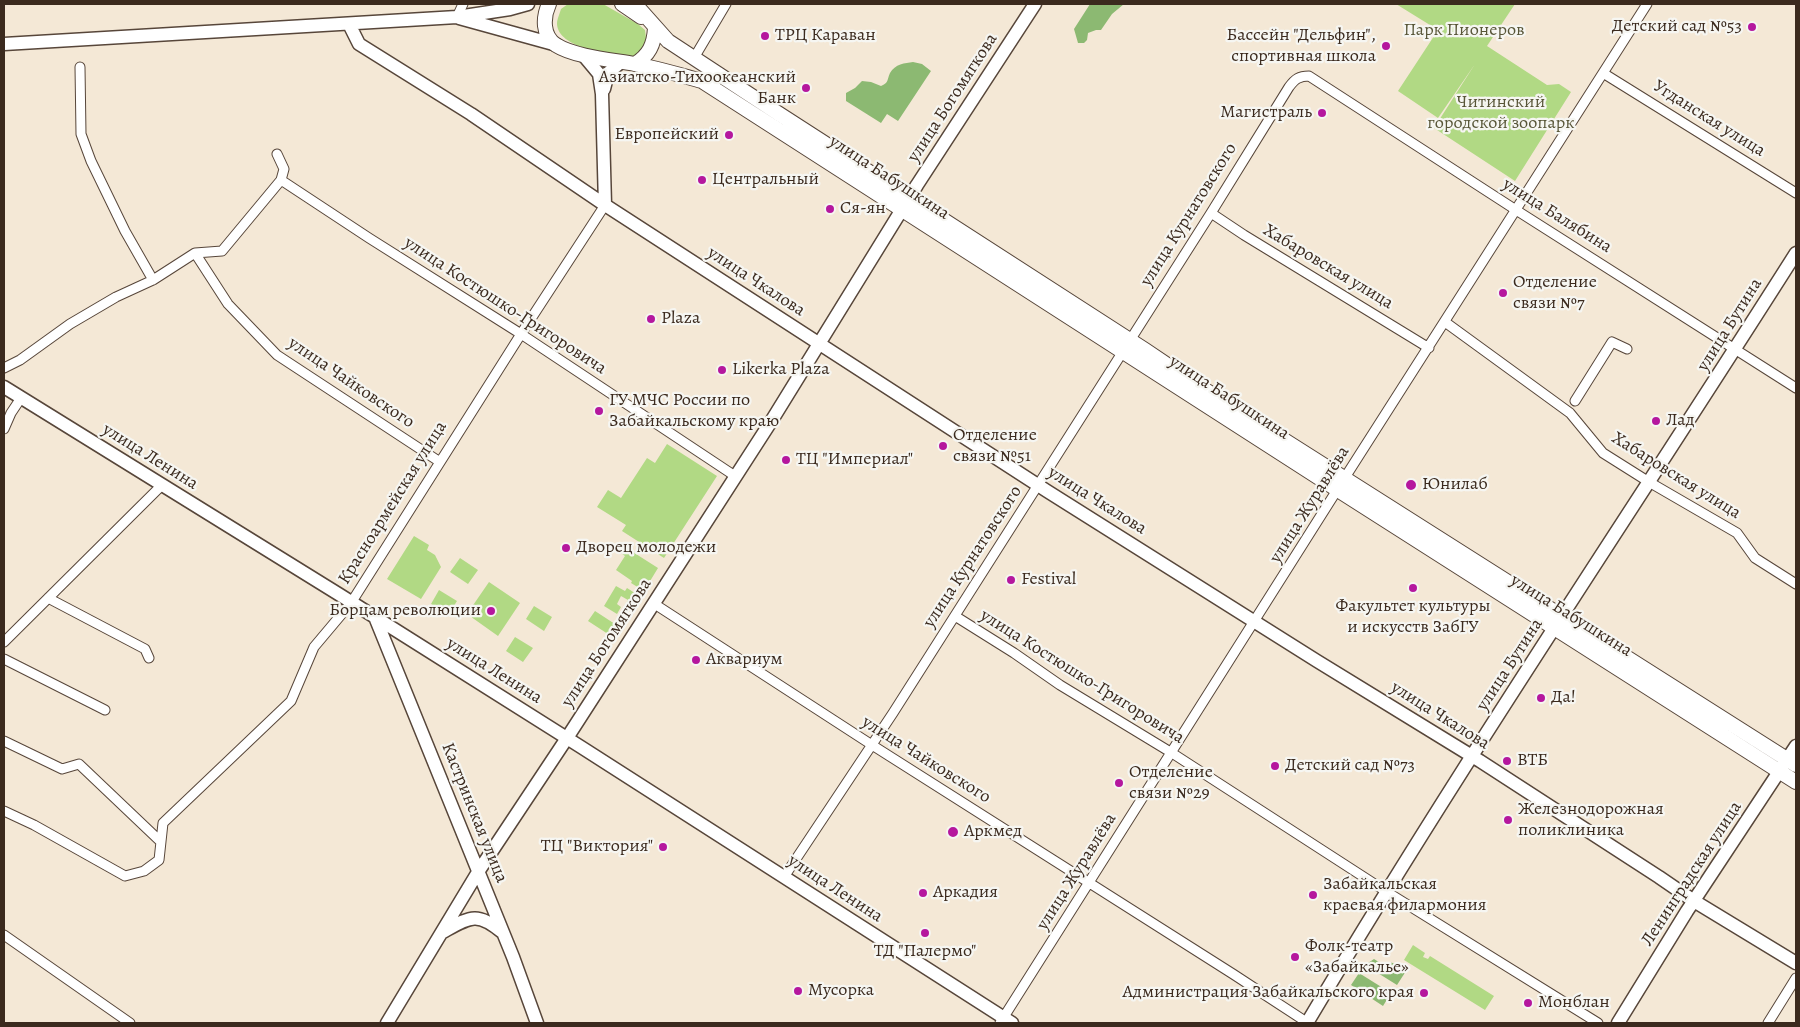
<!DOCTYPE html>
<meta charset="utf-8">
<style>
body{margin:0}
#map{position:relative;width:1800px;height:1027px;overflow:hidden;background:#f4e8d6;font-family:Alegreya,serif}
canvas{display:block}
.frame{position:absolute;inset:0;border:5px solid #3b2a1e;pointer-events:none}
</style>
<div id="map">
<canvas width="1800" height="1027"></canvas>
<div class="frame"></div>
</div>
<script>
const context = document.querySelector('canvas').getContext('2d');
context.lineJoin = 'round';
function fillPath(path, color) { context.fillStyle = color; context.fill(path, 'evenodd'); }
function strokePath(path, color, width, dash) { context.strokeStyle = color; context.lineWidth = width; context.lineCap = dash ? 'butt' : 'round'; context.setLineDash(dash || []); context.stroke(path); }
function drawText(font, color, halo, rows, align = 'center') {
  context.font = font + ' Alegreya,serif'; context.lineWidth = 4.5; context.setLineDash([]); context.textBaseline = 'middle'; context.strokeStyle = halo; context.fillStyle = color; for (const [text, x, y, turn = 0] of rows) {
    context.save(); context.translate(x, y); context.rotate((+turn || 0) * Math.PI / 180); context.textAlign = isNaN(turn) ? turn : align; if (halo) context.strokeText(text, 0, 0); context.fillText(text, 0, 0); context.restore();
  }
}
fillPath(new Path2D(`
 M568,4H603L638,24L645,30L647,46L635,57L628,58C609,54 558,48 557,24C557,19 560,13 561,9Z
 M1396,4H1515L1487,46L1547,85L1559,84L1571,92L1515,181L1434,128L1475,64L1438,118L1398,91L1438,30Z
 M667,444L717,476L664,558L622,531L626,525L597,507L608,490L621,498L647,458L655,463Z
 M414,536L429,545L427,550L435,555L441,567L421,599L387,579Z
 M625,547L658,568L644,591L631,583L632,581L616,570L625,556L621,553Z
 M460,558L478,570L468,584L450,572Z
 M489,582L520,603L498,636L467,614Z
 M616,586L625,591L627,588L641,597L632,612L624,607L628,600L621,596L617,604L621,607L617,614L604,606Z
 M439,590L457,601L448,615L431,604Z
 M534,606L552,617L544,631L526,619Z
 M595,611L618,626L611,636L588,621Z
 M515,637L533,648L523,662L506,651Z
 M1413,945L1425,953L1423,957L1428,959L1430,956L1494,996L1485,1010L1404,960Z`), '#b1d984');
fillPath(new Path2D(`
 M1090,4H1124L1112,14L1101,30H1096L1088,33L1087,40L1084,43H1078L1074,29Z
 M913,62L922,64L931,71L898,121L887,114L881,123L846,101V93L855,88L862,81L871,82L881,86C889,83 887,79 890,73C895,64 905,63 913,62Z
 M1374,959L1385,966L1388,962L1402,965L1408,968L1397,985L1365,965Z
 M1359,973L1391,993L1383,1006L1351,985Z`), '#8cb972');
const street = new Path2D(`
 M457,17L463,4
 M694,58L726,4
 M80,67L81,134L91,161L125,231L153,280L195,253L228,304L277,355L440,462
 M1603,73L1796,193
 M281,180L369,238L521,334L735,476
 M1211,213L1244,235L1429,348
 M195,253L222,251L281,180L284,169L277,154
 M1445,322L1570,413L1603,453L1649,482L1737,533L1755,558L1796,584
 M4,368L20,360L70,324L116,297L153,280
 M1575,401L1612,342L1627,349
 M4,429L11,413L21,398
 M48,598L145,649L149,658
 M653,603L872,745L1233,974L1308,1023
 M955,616L1014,653L1060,685L1172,753L1387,892L1598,1023
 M4,642L162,485
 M4,659L105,710
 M4,741L62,769L79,764L161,842
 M4,811L34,825L125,876L144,871L159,860L163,823L291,701L314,647L351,603L521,334L605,205
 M784,877L893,713L1211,213L1289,87C1295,79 1299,76 1309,76L1516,210L1796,388
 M4,935L130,1023
 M1000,1023L1344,479L1647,4
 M1768,1023L1796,978`);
const secondary = new Path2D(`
 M459,18L557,45
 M349,24L359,44L471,114L605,205L1047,491L1317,661L1480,761L1659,877L1694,901L1796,963
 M4,44L457,17L510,9L528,4
 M584,56L599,74L602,94L605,205
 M604,89L608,73L621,62
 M4,387L340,595L581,747L1012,1023
 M375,617L513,957L537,1023
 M443,932C470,917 477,911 502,932
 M387,1023L478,872L567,738L772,420L917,185L1035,4
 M1307,1023C1462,762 1633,510 1796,253
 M1618,1023L1687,911L1796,746`);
const primary = new Path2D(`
 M549,4C543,17 542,36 556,45C575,57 613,60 635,64C657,68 680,75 702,81L1338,490L1796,782
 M622,4L641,17
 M635,4L668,41L770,108L1145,350L1191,381L1796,765
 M635,64C649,55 654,45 655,28`);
strokePath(street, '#57463a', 11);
strokePath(secondary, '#57463a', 15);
strokePath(primary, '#57463a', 16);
strokePath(street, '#fff', 9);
strokePath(secondary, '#fff', 12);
strokePath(primary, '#fff', 14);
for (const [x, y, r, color] of [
 [1752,27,5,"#b5179e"],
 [765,36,5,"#b5179e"],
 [1386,46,5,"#b5179e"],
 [806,88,5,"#b5179e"],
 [1322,113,5,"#b5179e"],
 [729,135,5,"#b5179e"],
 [702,180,5,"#b5179e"],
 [830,209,5,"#b5179e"],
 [1503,293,5,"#b5179e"],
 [651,319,5,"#b5179e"],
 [722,370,5,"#b5179e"],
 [599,411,5,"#b5179e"],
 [1656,421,5,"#b5179e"],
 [943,446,5,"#b5179e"],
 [786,460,5,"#b5179e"],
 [1411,485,6,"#b5179e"],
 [566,548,5,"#b5179e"],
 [1011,580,5,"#b5179e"],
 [1413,588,5,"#b5179e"],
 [491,611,5,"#b5179e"],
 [696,660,5,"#b5179e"],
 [1541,698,5,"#b5179e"],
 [1507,761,5,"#b5179e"],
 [1275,766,5,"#b5179e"],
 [1119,783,5,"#b5179e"],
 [1508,820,5,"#b5179e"],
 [953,832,6,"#b5179e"],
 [663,847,5,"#b5179e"],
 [923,893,5,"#b5179e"],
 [1313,895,5,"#b5179e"],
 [925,933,5,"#b5179e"],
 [1295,957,5,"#b5179e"],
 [798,991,5,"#b5179e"],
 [1424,993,5,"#b5179e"],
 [1528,1003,5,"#b5179e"]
]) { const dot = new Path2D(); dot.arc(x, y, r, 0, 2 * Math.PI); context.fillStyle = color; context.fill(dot); strokePath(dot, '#f6f6f2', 2); }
drawText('18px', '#3b2a1e', '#f6f6f2', [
 ["Детский сад №53",1742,27,"right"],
 ["ТРЦ Караван",775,36],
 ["Бассейн \"Дельфин\",",1376,36,"right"],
 ["спортивная школа",1376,57,"right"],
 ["Азиатско-Тихоокеанский",796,78,"right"],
 ["Банк",796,99,"right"],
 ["Магистраль",1312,113,"right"],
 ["Европейский",719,135,"right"],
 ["Центральный",712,180],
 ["Ся-ян",840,209],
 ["Отделение",1513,283],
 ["связи №7",1513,304],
 ["Plaza",661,319],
 ["Likerka Plaza",732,370],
 ["ГУ МЧС России по",609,401],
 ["Забайкальскому краю",609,422],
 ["Лад",1666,421],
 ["Отделение",953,436],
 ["связи №51",953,457],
 ["ТЦ \"Империал\"",796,460],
 ["Юнилаб",1422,485],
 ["Дворец молодежи",576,548],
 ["Festival",1021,580],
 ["Факультет культуры",1413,607,"center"],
 ["и искусств ЗабГУ",1413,628,"center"],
 ["Борцам революции",481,611,"right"],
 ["Аквариум",706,660],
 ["Да!",1551,698],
 ["ВТБ",1517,761],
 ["Детский сад №73",1285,766],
 ["Отделение",1129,773],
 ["связи №29",1129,794],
 ["Железнодорожная",1518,810],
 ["поликлиника",1518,831],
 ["Аркмед",964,832],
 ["ТЦ \"Виктория\"",653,847,"right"],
 ["Забайкальская",1323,885],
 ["краевая филармония",1323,906],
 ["Аркадия",933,893],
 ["Фолк-театр",1305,947],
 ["«Забайкалье»",1305,968],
 ["ТД \"Палермо\"",925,952,"center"],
 ["Мусорка",808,991],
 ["Администрация Забайкальского края",1414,993,"right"],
 ["Монблан",1538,1003]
], 'left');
drawText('18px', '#585638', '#f6f6f2', [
 ["Парк Пионеров",1464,31],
 ["Читинский",1501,103],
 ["городской зоопарк",1501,124]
]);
drawText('18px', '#3b2a1e', '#f6f6f2', [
 ["улица Богомягкова",953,98,-57],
 ["Угданская улица",1709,119,32],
 ["улица Бабушкина",889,178,33],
 ["улица Курнатовского",1189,215,-58],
 ["улица Балябина",1557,216,32],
 ["Хабаровская улица",1328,267,31],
 ["улица Чкалова",756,282,33],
 ["улица Костюшко-Григоровича",505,306,33],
 ["улица Бутина",1730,325,-58],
 ["улица Чайковского",351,383,34],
 ["улица Бабушкина",1229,398,33],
 ["улица Ленина",150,457,32],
 ["Хабаровская улица",1676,476,32],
 ["улица Чкалова",1097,501,32],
 ["Красноармейская улица",393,503,-58],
 ["улица Журавлёва",1310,505,-58],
 ["улица Курнатовского",973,557,-57],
 ["улица Бабушкина",1571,616,32],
 ["улица Богомягкова",607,643,-57],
 ["улица Бутина",1510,665,-57],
 ["улица Ленина",494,671,32],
 ["улица Костюшко-Григоровича",1082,677,32],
 ["улица Чкалова",1440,716,32],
 ["улица Чайковского",926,760,32],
 ["Кастринская улица",474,813,68],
 ["улица Журавлёва",1077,872,-58],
 ["Ленинградская улица",1692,874,-57],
 ["улица Ленина",835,889,33]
]);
</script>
